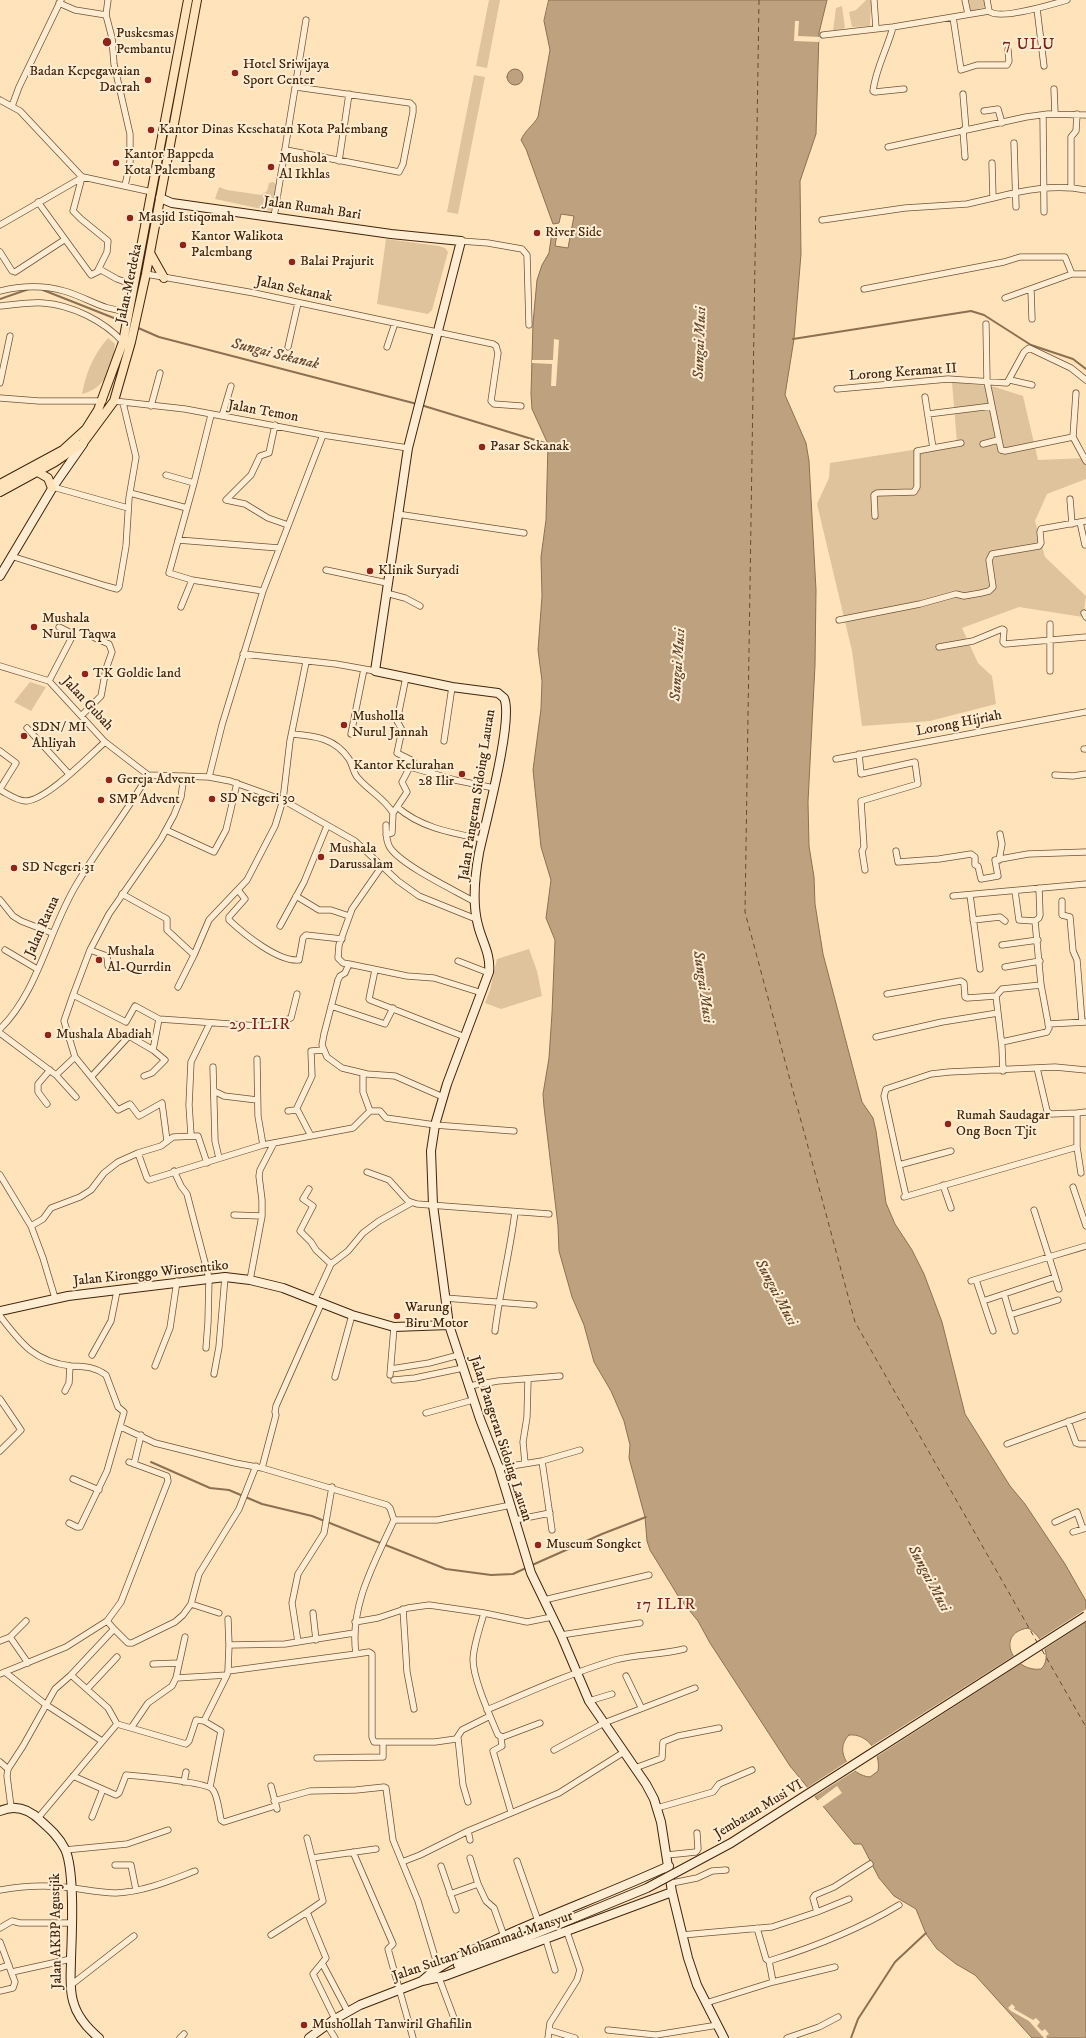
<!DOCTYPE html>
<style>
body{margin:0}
canvas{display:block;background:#ffe3bb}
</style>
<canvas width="1086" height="2038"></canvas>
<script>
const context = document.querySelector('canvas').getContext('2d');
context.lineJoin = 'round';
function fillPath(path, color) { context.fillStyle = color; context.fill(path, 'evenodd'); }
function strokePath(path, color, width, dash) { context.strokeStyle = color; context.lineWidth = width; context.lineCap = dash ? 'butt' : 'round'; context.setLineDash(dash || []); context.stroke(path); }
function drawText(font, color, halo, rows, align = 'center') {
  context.font = font + ' "IM FELL DW Pica",serif'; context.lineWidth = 4; context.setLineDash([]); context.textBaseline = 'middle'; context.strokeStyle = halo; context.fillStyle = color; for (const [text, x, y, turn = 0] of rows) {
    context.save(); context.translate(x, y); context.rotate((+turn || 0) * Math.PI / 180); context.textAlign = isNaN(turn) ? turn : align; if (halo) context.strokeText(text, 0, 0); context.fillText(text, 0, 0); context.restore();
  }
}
fillPath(new Path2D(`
 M489,0H500L487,68L476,66Z
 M866,0H870L871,2L870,26L852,27L849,12L856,10Z
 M968,0H985L986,7L971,11Z
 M842,6L845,28L833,31L836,8Z
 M474,75L485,77L458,214L447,212Z
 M273,182L278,185L271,211L215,199L219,187L227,190L261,195L267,191L269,183Z
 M386,239L439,246L445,248L448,252L432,310L428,314L377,304Z
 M108,338L115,344C113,367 106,388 82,394C86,373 93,355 108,338Z
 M952,382L995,387L1023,396L1038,460L1086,458V479L1047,494L1035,521L1045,557L1086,596L1083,617L1019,607L962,628L978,663L992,676L996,704L930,721L862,726L852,651L817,504L829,478L830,463L957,443Z
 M30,682L46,687L31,711L14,702Z
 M529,949L537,971L542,996L501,1009L485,1003L490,990L497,959Z`), '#dfc39d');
const water = new Path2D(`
 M549,0H827L819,33L816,134L800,181L801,254L794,339L785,395L806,443L809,461L816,590L815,665L808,802L809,846L814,877L815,904L823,954L858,1087L862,1102L873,1118L876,1131L886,1203L895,1224L912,1250L924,1274L942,1322L965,1414L1010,1486L1025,1504L1065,1564L1086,1601V2038H1032L975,1975L956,1964L937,1949L926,1934L916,1909L894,1896L879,1878L862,1845L861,1844H854L790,1766L710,1643L698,1621L680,1599L650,1550L647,1541L645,1517L629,1458L630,1445L624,1421L611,1391L594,1362L584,1325L572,1297L559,1251L558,1226L544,1107L543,1094L549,1058L552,1013L555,940L546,918L551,880L541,847L533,770L541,709L542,681L538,650L542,596L541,557L546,520L548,444L532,409L531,394L533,323L537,280L542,265L549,253L552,232L557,234L555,246L568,248L574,216L561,214L559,223L553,224L526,149L521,140C525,130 533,126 538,117L550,50L544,21ZM1028,1628C1040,1634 1054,1657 1041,1669C1013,1673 994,1633 1028,1628ZM849,1735C868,1733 881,1753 878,1771L870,1777C852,1776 832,1751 849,1735Z
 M507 77a8 8 0 1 1 16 0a8 8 0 1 1-16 0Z`);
fillPath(water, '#bea280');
strokePath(water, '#8c7052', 1);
fillPath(new Path2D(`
 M795,21H799L798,36L820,37L819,42L794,41Z
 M554,339L559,340L556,386H551L552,364L532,363V360H553Z
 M1086,1609V1622L1043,1650L1038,1640Z
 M1015,1655L1022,1663L876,1757L870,1747Z
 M848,1761L856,1770L812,1798L805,1789Z
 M837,1786L842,1793L822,1807L817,1801Z
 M1012,2004L1015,2007L1014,2009L1033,2020L1036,2018L1040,2022L1037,2026L1042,2031L1045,2029L1049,2034L1046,2036L1047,2038H1044L1029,2021L1011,2011L1008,2008Z`), '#ffe3bb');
strokePath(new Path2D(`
 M43,290L124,322
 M0,299L29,289
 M136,327L159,337L417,404
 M793,339L971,311L984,315L1031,345L1073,359L1086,369
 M421,405L548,444
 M151,1462L210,1488L229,1490L262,1504L312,1516L446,1569L491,1575L513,1574L526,1568
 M530,1566L602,1534L646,1517
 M851,2038L858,2019L895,1962L926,1933`), '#8c7052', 2);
strokePath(new Path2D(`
 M759,0L745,912L855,1322L1037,1642
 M1042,1650L1086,1727`), '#664a2f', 1, [5, 4]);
const street = new Path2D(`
 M108,0L106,15L112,38L114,64L130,134V162L125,186
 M874,0L876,28
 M965,0L968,14
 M987,0L989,11C999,21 1053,4 1067,0
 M59,3L75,10L106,15
 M1037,9L1044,66
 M953,17L961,70L977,65H1007L1009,61L1008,50
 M893,27C887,50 876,67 873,91L875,92L904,89
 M823,35L893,27L989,11
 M1054,89L1055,114
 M963,94L966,130
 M0,100L20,111L82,177
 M12,106L19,87L61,0
 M984,111L998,109L1002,123
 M1043,115L1044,212
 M963,130L965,157
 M1014,143L1016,207
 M888,147L1026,117L1048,114L1086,115
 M286,150L399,172L403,164L413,112V106L410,103L296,87
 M339,161L349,94
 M992,163L993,198C1024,190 1055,184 1086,190
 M82,177L73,211L81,219L108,241L107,252L98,270
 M1071,187V137L1076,131L1077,114
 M38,202L91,275L101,270L117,279L134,285
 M274,217L306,20
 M822,220L905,208L967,204L993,198
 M0,225L83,177L152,192
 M461,241L488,243L522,249L527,255L529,325
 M0,252L12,271L15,272L64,240
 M146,274L254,293L493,344L496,346L498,353L491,401L494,404L521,406
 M864,289L1004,262L1020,257H1065L1072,274
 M1031,290L1032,319
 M0,291C21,286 43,285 64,291C89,298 102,311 129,311
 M1005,298L1072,274H1086
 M0,306C14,305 29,302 43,303C72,305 104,321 123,342
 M986,324L987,382L1001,450L1005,451L1073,437
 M288,347L298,303
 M387,347L395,323
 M1010,380L1032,385
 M0,383L10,336
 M837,389L948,379L1007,383L1024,352L1029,348L1071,368L1086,380
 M1076,393L1073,437L1086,461
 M925,397L933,448L961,443
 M0,398L39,401H103
 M114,401L185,409L323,435L408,448
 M151,406L160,373
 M928,414L992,406
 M222,416L231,386
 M275,425L269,453L260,456L251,475L226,500L245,504L268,518L288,525
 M983,444L998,440
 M166,475L194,483L169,573L192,580
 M194,483L211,415
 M53,487L128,508
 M130,493L187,508
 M1070,499L1072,524
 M397,514L524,533
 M875,516L874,495L877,493L914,492L917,487V451L933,448
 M1080,522L1085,545
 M178,540L279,548
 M11,556L106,586L117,589L119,587L126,546L129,498L136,457L123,403
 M326,570L387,583
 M386,593L405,598L420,606
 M181,607L192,580L263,591
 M1084,613L1086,617
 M839,620L920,604L956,594L964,596L981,593L989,591L993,587L989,560L992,554L1039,546L1041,543L1040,532L1041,529L1086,521
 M939,647L973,641L1002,629L1004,630L1003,642L1005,644L1086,637
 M243,654L336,664L375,671
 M0,666L49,681L105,742L148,775
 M1050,671V624
 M49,681L72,637L71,633L59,627
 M82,715L101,696L106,669L112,652L109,644L95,638
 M27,728L69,774
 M292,734C315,736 335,738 349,759C353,765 353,773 358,778C369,791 384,798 393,813
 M351,734L364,669
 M444,741L452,687
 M1084,749H1086
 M0,751L16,763L0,789
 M859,754L861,774L915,762L918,784L861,801L864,847L862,851L865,870
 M836,759L1086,712
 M410,767L455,780L494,788
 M148,775L209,777L230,781L283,800L355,841L398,881L419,896L476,919
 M1055,775L1073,776L1086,774
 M209,777L222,725L263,591L323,435
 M0,790C8,794 17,801 26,801C47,800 89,756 105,742
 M397,807C421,828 452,833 482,839
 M386,825C386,833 386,843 391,849C405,867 454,890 475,902
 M166,830L214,852L226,830L237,783
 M386,835L392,833L393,813L407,792L402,782L413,761L397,753L402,730L397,721L406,677
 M896,851L898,862L939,859L971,854L975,857V865L978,866L981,879L998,876L995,860L1028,854L1086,852
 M999,860L1002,844L1000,834
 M382,866L352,909L339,945L338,958L343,963L349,964L345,973L340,976L338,980L324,1034L322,1045L327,1057L342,1068L367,1074L395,1076L443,1097
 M238,890L245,899L229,917V920C244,934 278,962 299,960L303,938L306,935L342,939
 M122,894L167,919V930L194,955L178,987
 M970,895L980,969
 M296,896L319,910H331L349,916
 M953,896L1086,884
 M0,900L13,916L21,921L52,933
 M1062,901V915L1070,917L1073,951L1077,960L1082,1022
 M973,920L1000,917L1005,921
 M1035,921L1039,918L1040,915L1039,888
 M280,926L304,882L327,826
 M1002,945L1038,940
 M5,950L37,969
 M90,950L107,956L108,966
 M194,955L209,920L247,880L275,826L283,800L290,741L306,662
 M458,961L489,973
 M349,964L407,976L434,978L482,993
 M1005,967L1040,961
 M375,970L369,999L370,1000L465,1037
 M887,994L961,981L964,983L965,997L967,998L996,996L1002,989L1041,985
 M73,995L126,1022L135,1006L159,1019L259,1026L274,1024L291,1018L297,994
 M996,996L1002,1047L1003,1071
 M331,1006L385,1024L393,1008
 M1048,1024L1086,1022
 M0,1029C39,991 49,928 78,882C100,845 127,812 148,775
 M0,1033L56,1075L75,1057L118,1110L130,1104L139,1116L162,1103L167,1141
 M876,1037L942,1022L998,1013
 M1002,1042L1047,1032L1049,1028L1041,985L1035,921L1019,920L1015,891
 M75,1057L64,1021L73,995L90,950L109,914L161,839L174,815L181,797L184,776
 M257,1059L258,1116L263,1145
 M213,1067L215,1141L219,1158
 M363,1074V1092L370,1111H380L386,1118L435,1125L514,1131
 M56,1075L76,1097
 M92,1076L129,1036L153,1050
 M144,1076L152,1073L165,1060L153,1050L159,1019
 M214,1091L224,1096L257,1100
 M47,1104L38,1092V1084L50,1070
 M296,1110L312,1076L311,1051L323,1050
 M288,1111L295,1110L298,1111L311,1136
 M1077,1113L1086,1112
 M191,1135L189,1105L191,1062L210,1023
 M1077,1147L1081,1173
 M138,1153L147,1178L149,1180L263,1145L353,1128L370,1111
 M899,1165L884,1096L886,1089L931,1074L949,1072L1055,1067L1086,1070
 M174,1171L181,1186L187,1194L209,1278L208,1322L206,1348
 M367,1172L389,1180L408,1201L417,1204L549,1214
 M0,1175L31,1226L43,1258L55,1298
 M943,1185L951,1208
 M1073,1187L1086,1226
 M309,1189L303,1199L313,1206L300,1231L311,1242L316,1250L331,1264
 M906,1196L899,1165L951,1151
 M904,1197L1077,1147V1113L1051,1114L1047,1111L1037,1068
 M1034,1210L1049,1257L1086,1246
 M234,1215L262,1216
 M31,1226L43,1219L51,1208L80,1197L91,1190L104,1173L118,1162L138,1153L161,1146L173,1137L198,1136L207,1163
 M250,1280L262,1216V1200L259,1176L260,1170L274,1143
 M976,1280L993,1331
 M971,1281L1049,1257L1059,1289
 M1004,1294L1015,1331
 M445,1298L534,1305
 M315,1299L331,1264L348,1251L363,1233L379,1221L411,1203
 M983,1301L1055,1277
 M1010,1315L1058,1300
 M0,1316C21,1343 34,1362 71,1366C84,1367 94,1366 106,1375L118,1407L124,1412L107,1471L80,1527H77L69,1523
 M495,1331C500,1290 510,1252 515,1212
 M92,1355L111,1321L117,1291
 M155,1366L170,1328L177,1281
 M391,1369L429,1363L459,1355
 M214,1374L219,1347L225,1277
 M390,1375L394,1327
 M335,1377L352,1315
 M394,1380L415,1378L463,1368
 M469,1386L498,1381L560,1376
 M65,1391L69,1383L70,1366
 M0,1399L21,1430L0,1451
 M426,1413L473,1400
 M1068,1421L1076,1443L1079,1444H1086
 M121,1427L155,1443L235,1463L262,1468L387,1505L390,1508L394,1520C375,1562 349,1606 356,1654L228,1671L227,1675
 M1007,1444L1086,1415
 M542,1461L552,1530
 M525,1463L523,1442L527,1417L528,1379
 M134,1464L141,1435
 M262,1468L276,1415L275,1412L276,1406L322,1302
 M499,1468L542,1461L580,1450
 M73,1479L99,1490
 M394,1520H437L511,1505
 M515,1520L550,1513
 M1055,1522L1077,1512L1083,1529
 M1073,1532L1086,1528
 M544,1600L649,1575
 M191,1604L219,1613
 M403,1609L407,1672L414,1709
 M313,1613L316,1640
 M484,1613C480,1628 474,1643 473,1659C473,1679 490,1716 498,1735L503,1737L540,1723
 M228,1619L229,1645L228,1671
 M355,1622L378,1618L408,1608L429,1605L484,1613L527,1622L552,1617
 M114,1629L128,1643H132L175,1622L183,1615L191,1604L199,1574L239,1509L256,1466
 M561,1635L640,1623
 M10,1637L28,1663
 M0,1641L10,1637L26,1621
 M298,1642L292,1603L298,1574L324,1533L332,1487
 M229,1645L285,1644L354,1633
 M356,1654L369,1652L372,1654V1737L374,1742H435L456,1739L462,1730L490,1716
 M153,1664L179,1663
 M5,1672L45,1704L102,1741
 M0,1674L66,1647L107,1621
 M71,1675L114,1629L107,1621L121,1602L168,1481L167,1476L129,1462
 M626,1676L641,1707
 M176,1678L185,1637
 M88,1688L117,1657
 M589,1701L612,1694
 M487,1710C529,1692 571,1673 615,1660C637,1654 661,1655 684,1649
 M204,1721L221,1731L210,1787
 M117,1724L131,1728L148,1703L172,1686L176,1678L227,1675L204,1721L196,1720L189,1741L186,1744L131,1728
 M458,1738L463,1785L468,1802
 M501,1738L502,1746L493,1751L511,1812
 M554,1750L604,1723L695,1688
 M317,1758L383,1757V1743
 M0,1762L8,1769
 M635,1768L662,1758L663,1742L678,1736L719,1728
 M73,1776L116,1795L119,1793L126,1775C138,1776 208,1782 213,1790C218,1797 219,1811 221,1820L224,1822L275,1806
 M184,1782L186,1772
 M271,1786L277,1809
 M274,1801L310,1791L356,1790L384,1787L386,1788L393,1840L418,1901L438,1967
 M11,1807L7,1776L8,1769L23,1746L55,1689L71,1675L108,1708L117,1724L38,1818
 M657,1808L713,1792L719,1784L752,1770
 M92,1817L103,1789
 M468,1831L470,1840
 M307,1838L323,1901L307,1912L326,1958L313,1974L335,2019
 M65,1850L127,1844L168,1830
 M353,1852L393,1944L388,1949L413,2038
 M667,1855L696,1852L698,1849L697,1833
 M312,1858L376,1849
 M470,1858L478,1884L486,1901L494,1908L504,1936
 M517,1861L538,1921
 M402,1862L420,1855L468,1831L559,1793L624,1752
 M115,1865H131L136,1890
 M441,1866L456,1910
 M672,1883L697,1878L712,1871L726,1870
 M0,1890C22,1886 50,1885 73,1888C87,1890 101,1893 116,1893C143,1892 169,1881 195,1871
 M450,1894L478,1884
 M817,1912L849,1899
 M0,1928L12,1921L20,1923H71
 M757,1928L766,1959L769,1961C814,1947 858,1930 899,1905
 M271,1935L307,1912
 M682,1935L772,1927L817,1912L813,1898L815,1895L834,1887L870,1864
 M546,1940L555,1970
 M0,1942L15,1982L13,1988L0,1991
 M769,1961L773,1982
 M322,1963L348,2012
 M0,1968L9,1965
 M12,1972L71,1959
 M439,1978L457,2026
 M71,1985L134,1936
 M706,2003L773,1982L835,1967
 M327,2025L335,2038
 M549,2030L575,2038
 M608,2030L656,2035L718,2025
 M180,2038L184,2034
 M548,2038L550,2023L577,1980L580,1970L567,1932
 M787,2038L819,2027L838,2017`);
const secondary = new Path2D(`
 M160,198L172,203L391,234L461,241L408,448L375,671L452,687L498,693L504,698C514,718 485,825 479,853C475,875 472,903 478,925C482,942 491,954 489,972L447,1084L435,1125L431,1151L433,1205L449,1325L480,1419L499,1468L531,1573L561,1635L589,1701L646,1784L654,1799L661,1822L672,1892L688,1958L697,1985L724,2038
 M0,576L53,487L83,444
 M0,1311L68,1296L225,1277L250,1280L283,1288L352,1315L394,1327L449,1325
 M0,1811C16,1804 29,1809 41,1821C50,1829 59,1837 65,1849C75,1870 72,1933 71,1958C71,1973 69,1987 73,2001C77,2017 87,2028 99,2038
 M458,1965L562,1923
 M423,1980C444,1961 469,1952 495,1940C552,1914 612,1892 669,1866
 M309,2038L335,2019L360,2005L422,1981L445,1976L672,1892`);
const primary = new Path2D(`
 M150,253L164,278
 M36,471L48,478L52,488
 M0,484L63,450L86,429L98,410L123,342L188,0
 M0,492L55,462L83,443L114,401L131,342L146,274L197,0`);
strokePath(street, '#705438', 7);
strokePath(secondary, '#41240c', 10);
strokePath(primary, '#41240c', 10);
strokePath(street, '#ffedd3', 5.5);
strokePath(secondary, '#ffedd3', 8);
strokePath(primary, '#ffe3bb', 8);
const secondaryBridge = new Path2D(`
 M562,1923L647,1888L731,1843L1086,1616`);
strokePath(secondaryBridge, '#41240c', 10, []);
strokePath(secondaryBridge, '#ffedd3', 8);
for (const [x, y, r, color] of [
 [107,42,5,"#8f2418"],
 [235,73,4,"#8f2418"],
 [148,80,4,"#8f2418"],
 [151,130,4,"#8f2418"],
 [116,163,4,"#8f2418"],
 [271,167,4,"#8f2418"],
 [130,218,4,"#8f2418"],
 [537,233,4,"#8f2418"],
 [183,245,4,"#8f2418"],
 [292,262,4,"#8f2418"],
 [482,447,4,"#8f2418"],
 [370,571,4,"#8f2418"],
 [34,627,4,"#8f2418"],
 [85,674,4,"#8f2418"],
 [344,725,4,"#8f2418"],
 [24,736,4,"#8f2418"],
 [462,774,4,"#8f2418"],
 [109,780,4,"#8f2418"],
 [212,799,4,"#8f2418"],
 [101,800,4,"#8f2418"],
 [321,857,4,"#8f2418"],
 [14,868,4,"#8f2418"],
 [99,960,4,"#8f2418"],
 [48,1035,4,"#8f2418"],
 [948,1124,4,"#8f2418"],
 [397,1316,4,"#8f2418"],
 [538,1545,4,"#8f2418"],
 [304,2025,4,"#8f2418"]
]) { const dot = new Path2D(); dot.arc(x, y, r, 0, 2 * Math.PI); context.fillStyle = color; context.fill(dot); strokePath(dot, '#ffedd3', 1.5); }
drawText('14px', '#41240c', '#ffedd3', [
 ["Puskesmas",116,34],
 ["Pembantu",116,50],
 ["Hotel Sriwijaya",243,65],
 ["Sport Center",243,81],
 ["Badan Kepegawaian",140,72,"right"],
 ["Daerah",140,88,"right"],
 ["Kantor Dinas Kesehatan Kota Palembang",159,130],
 ["Kantor Bappeda",124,155],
 ["Kota Palembang",124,171],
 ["Mushola",279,159],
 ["Al Ikhlas",279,175],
 ["Masjid Istiqomah",138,218],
 ["River Side",545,233],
 ["Kantor Walikota",191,237],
 ["Palembang",191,253],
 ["Balai Prajurit",300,262],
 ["Pasar Sekanak",490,447],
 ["Klinik Suryadi",378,571],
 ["Mushala",42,619],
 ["Nurul Taqwa",42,635],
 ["TK Goldie land",93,674],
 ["Musholla",352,717],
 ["Nurul Jannah",352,733],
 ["SDN/ MI",32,728],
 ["Ahliyah",32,744],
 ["Kantor Kelurahan",454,766,"right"],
 ["28 Ilir",454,782,"right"],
 ["Gereja Advent",117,780],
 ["SD Negeri 30",220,799],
 ["SMP Advent",109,800],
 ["Mushala",329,849],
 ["Darussalam",329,865],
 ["SD Negeri 31",22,868],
 ["Mushala",107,952],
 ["Al-Qurrdin",107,968],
 ["Mushala Abadiah",56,1035],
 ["Rumah Saudagar",956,1116],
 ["Ong Boen Tjit",956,1132],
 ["Warung",405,1308],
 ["Biru Motor",405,1324],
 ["Museum Songket",546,1545],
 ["Mushollah Tanwiril Ghafilin",312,2025]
], 'left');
drawText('14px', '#41240c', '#ffedd3', [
 ["Jalan Rumah Bari",312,209,8],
 ["Jalan Merdeka",130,284,-78],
 ["Jalan Sekanak",294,290,12],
 ["Lorong Keramat II",903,373,-4],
 ["Jalan Temon",263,412,10],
 ["Jalan Gubah",87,704,47],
 ["Lorong Hijriah",959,724,-11],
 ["Jalan Pangeran Sidoing Lautan",478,795,-81],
 ["Jalan Ratna",43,927,-66],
 ["Jalan Kironggo Wirosentiko",151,1274,-6],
 ["Jalan Pangeran Sidoing Lautan",500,1439,72],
 ["Jembatan Musi VI",759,1810,-31],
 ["Jalan AKBP Agustjik",57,1931,-91],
 ["Jalan Sultan Mohammad Mansyur",483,1947,-19]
]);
drawText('italic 15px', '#664a2f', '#ffedd3', [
 ["Sungai Musi",701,343,-88],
 ["Sungai Sekanak",275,355,14],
 ["Sungai Musi",679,665,-86],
 ["Sungai Musi",702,987,82],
 ["Sungai Musi",775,1293,62],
 ["Sungai Musi",928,1579,62]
]);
context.letterSpacing = '1px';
drawText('16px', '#7a1f14', '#ffedd3', [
 ["7 ULU",1029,46],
 ["29 ILIR",260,1026],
 ["17 ILIR",666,1606]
]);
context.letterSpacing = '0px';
</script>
